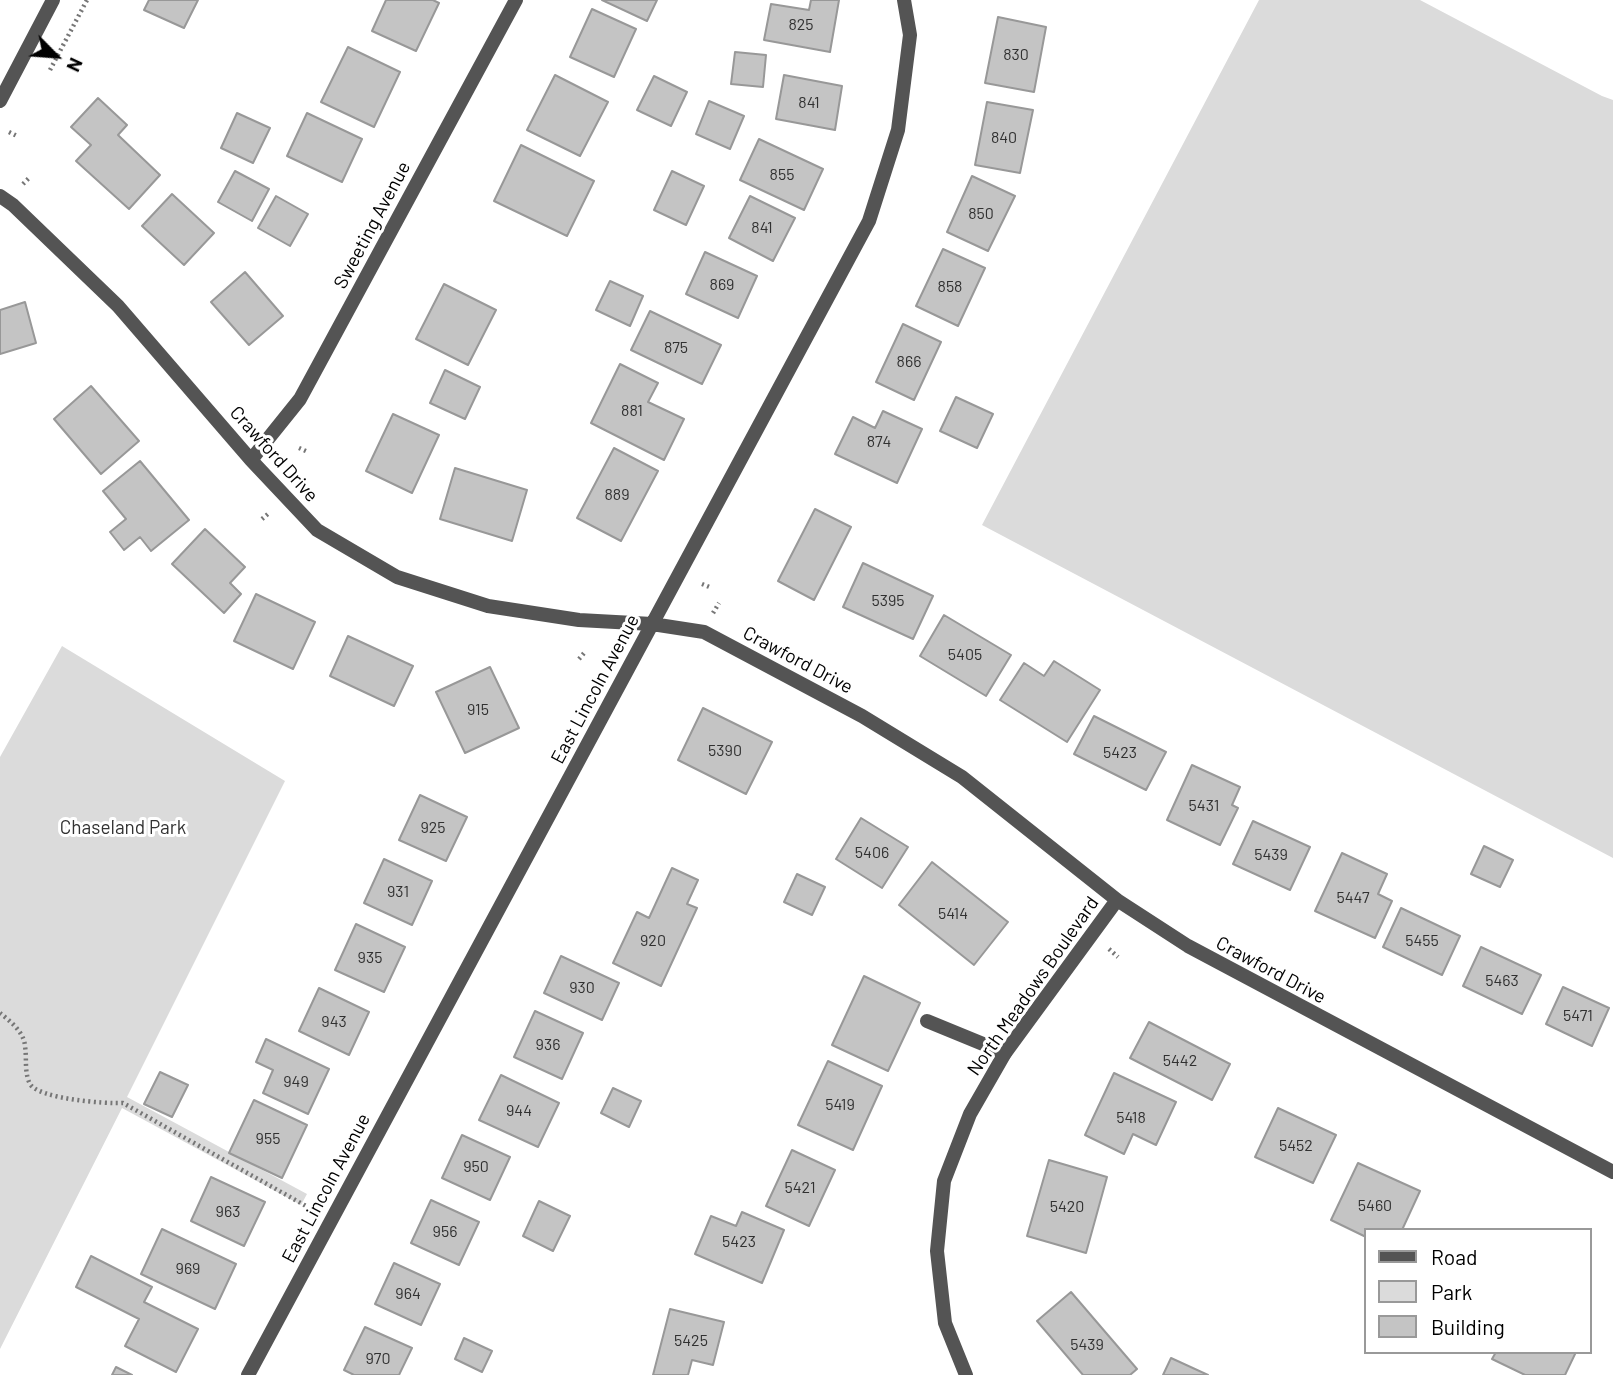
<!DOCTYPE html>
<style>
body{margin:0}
#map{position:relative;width:1613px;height:1375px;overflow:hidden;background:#fff;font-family:Barlow,sans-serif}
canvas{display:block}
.legend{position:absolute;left:1364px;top:1228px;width:228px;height:126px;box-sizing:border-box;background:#fff;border:2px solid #999;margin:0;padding:9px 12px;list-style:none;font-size:21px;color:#000}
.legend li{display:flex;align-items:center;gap:14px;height:35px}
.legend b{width:35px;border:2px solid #999}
.north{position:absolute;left:21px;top:21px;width:70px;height:70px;-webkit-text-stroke:5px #fff;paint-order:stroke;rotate:115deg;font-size:19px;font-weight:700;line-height:28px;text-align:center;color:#000}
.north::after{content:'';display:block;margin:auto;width:24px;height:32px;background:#000;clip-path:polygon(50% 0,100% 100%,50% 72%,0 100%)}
</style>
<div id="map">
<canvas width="1613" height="1375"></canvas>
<ul class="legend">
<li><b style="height:9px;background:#545454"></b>Road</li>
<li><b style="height:19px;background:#dbdbdb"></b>Park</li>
<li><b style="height:19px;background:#c4c4c4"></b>Building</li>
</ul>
<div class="north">N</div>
</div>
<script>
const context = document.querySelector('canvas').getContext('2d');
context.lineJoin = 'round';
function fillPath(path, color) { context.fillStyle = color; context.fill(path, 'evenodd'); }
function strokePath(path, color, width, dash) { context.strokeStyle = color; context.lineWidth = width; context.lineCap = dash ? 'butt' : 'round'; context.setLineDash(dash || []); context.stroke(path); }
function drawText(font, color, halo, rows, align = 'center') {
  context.font = font + ' Barlow,sans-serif'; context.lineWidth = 6; context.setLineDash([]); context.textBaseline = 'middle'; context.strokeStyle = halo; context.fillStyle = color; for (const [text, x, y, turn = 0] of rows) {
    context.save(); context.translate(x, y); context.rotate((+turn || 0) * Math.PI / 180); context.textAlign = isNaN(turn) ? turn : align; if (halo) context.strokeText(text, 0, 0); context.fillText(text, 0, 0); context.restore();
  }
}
fillPath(new Path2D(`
 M1259,0H1420L1602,96L1613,100V858L982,525Z
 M62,646L285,781L127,1097L307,1194L301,1205L122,1108L0,1349V757Z`), '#dbdbdb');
const building = new Path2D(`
 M149,0H198L184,28L144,10Z
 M386,0H433L439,3L416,51L372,31Z
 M602,0H657L647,21Z
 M811,0H839L830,52L764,40L771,4L809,10Z
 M592,9L636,29L614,77L570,57Z
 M998,17L1046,27L1034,92L985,83Z
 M348,47L400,72L374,127L321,102Z
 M735,52L766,55L763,87L731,84Z
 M555,75L608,102L580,156L527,130Z
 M784,75L842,86L835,130L776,119Z
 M654,76L687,92L671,126L637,110Z
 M98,98L127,125L118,135L160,175L129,209L76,161L91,145L71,127Z
 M709,101L744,116L730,149L696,134Z
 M987,102L1033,110L1020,173L975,165Z
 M237,113L270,128L253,163L221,148Z
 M307,113L362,139L342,182L287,156Z
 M759,139L823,169L804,210L740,180Z
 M521,145L594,181L567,236L494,201Z
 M235,171L269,189L252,221L218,202Z
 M672,171L704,186L686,225L654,210Z
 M972,176L1015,196L988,251L947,232Z
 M172,194L214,233L184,265L142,226Z
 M276,196L308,214L290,246L258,228Z
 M750,196L795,218L773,261L729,238Z
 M943,249L985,268L958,326L916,306Z
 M705,252L757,276L738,318L686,294Z
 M245,272L283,316L249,345L211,302Z
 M610,281L643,296L630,326L596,310Z
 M444,284L496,310L468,365L416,339Z
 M25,302L36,343L0,354V310Z
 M650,311L721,345L702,384L631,350Z
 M903,324L941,342L914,400L876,382Z
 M620,364L658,383L648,402L684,419L664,460L591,423Z
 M445,370L480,387L465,419L430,403Z
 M91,386L139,441L101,474L54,419Z
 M956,397L993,414L977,448L940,431Z
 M883,411L922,429L897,483L835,454L853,417L875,428Z
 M393,414L439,435L412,493L366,471Z
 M614,448L658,471L621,541L577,518Z
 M140,461L189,520L151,551L140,537L124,550L110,532L126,519L103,491Z
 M455,468L527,490L512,541L440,519Z
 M815,509L851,527L814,600L778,581Z
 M205,529L245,567L230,583L241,594L224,613L172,564Z
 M863,563L933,596L913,639L843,607Z
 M256,594L315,622L293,669L234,641Z
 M944,615L1011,655L986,696L920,656Z
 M348,636L413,666L394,706L330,676Z
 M1054,661L1100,690L1067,742L1000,700L1024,663L1044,676Z
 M490,667L519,728L465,753L436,692Z
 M703,708L772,742L746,794L678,760Z
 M1094,716L1166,752L1146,790L1074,754Z
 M1192,765L1240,787L1232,805L1238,808L1220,845L1167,820Z
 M420,795L467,817L446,861L399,840Z
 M861,818L908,847L882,888L836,859Z
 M1253,821L1310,847L1290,890L1233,864Z
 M1484,846L1513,860L1500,887L1471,874Z
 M1342,853L1387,874L1378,894L1392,901L1375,938L1315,911Z
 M384,859L432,881L412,925L364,903Z
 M932,862L1008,922L974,965L899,905Z
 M672,868L698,880L687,904L697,908L661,986L613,963L637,912L649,918Z
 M797,874L825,887L812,915L784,902Z
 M1401,908L1460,936L1442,975L1383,947Z
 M356,924L405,947L384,992L335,970Z
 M1481,947L1541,975L1522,1014L1463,986Z
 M561,956L619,983L602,1020L544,993Z
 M864,976L920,1003L888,1071L832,1045Z
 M1563,987L1609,1008L1592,1046L1546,1024Z
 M319,988L369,1012L349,1055L299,1031Z
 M535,1011L583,1033L562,1079L514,1057Z
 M1149,1022L1230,1064L1212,1100L1130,1058Z
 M266,1039L329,1069L308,1114L263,1093L273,1070L256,1062Z
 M828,1061L882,1086L853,1150L798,1125Z
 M160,1072L188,1085L172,1117L144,1104Z
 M1114,1073L1176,1102L1156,1145L1133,1134L1124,1154L1085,1135Z
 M501,1075L559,1103L538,1147L479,1120Z
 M613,1088L641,1101L629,1127L601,1113Z
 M254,1100L307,1125L282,1178L229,1153Z
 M1278,1108L1336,1135L1313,1183L1255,1157Z
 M462,1135L510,1157L490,1200L442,1178Z
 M792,1150L835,1170L809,1226L766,1206Z
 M1049,1160L1107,1177L1086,1253L1027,1236Z
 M1358,1163L1420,1191L1402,1230H1366V1237L1331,1220Z
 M211,1177L265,1202L244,1246L191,1221Z
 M431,1200L479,1222L459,1265L411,1243Z
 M539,1201L570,1216L553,1251L523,1236Z
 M742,1212L784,1230L762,1283L695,1254L711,1216L736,1226Z
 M162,1229L236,1264L215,1309L141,1274Z
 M91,1256L152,1287L144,1302L198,1329L176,1372L125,1346L139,1319L76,1287Z
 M394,1263L440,1284L421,1325L375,1304Z
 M1071,1292L1137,1369L1130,1375H1083L1037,1321Z
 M670,1309L724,1322L713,1365L692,1360L688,1375H653Z
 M365,1327L412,1348L399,1375H354L344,1370Z
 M464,1338L492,1351L482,1372L455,1359Z
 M1496,1352H1576L1565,1375H1525L1492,1359Z
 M1171,1358L1208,1375H1163Z
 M116,1367L132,1375H112Z`);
fillPath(building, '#c4c4c4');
strokePath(building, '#989898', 2);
strokePath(new Path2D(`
 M50,70L87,0
 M9,132L17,136
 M23,184L29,178
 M299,448L308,452
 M262,519L269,513
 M702,584L712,588
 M713,613L719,603
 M579,659L585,652
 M1109,949L1118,957
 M0,1013C10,1021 24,1032 25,1046C27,1059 24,1072 30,1084C39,1099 106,1104 123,1103L306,1206`), '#767676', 4.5, [2, 3.5]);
strokePath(new Path2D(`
 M927,1021L1005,1053`), '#545454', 14);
strokePath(new Path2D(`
 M0,101L53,0
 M0,196L13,205L118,306L251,460L317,530L397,577L488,606L579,620L652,624L704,632L862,716L962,777L1117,900L1188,946L1613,1172
 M251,460L300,399L516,0
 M248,1375L869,221L898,130L910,35L904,0
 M966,1375L945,1323L937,1251L944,1181L970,1114L1005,1053L1117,900`), '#545454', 14);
drawText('16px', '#313131', null, [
 ["825",801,25],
 ["830",1016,55],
 ["841",809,103],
 ["840",1004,138],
 ["855",782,175],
 ["850",981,214],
 ["841",762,228],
 ["869",722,285],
 ["858",950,287],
 ["875",676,348],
 ["866",909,362],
 ["881",632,411],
 ["874",879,442],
 ["889",617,495],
 ["5395",888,601],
 ["5405",965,655],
 ["915",478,710],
 ["5390",725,751],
 ["5423",1120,753],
 ["5431",1204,806],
 ["925",433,828],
 ["5406",872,853],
 ["5439",1271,855],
 ["931",398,892],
 ["5447",1353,898],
 ["5414",953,914],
 ["920",653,941],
 ["5455",1422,941],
 ["935",370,958],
 ["5463",1502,981],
 ["930",582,988],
 ["5471",1578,1016],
 ["943",334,1022],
 ["936",548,1045],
 ["5442",1180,1061],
 ["949",296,1082],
 ["5419",840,1105],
 ["944",519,1111],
 ["5418",1131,1118],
 ["955",268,1139],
 ["5452",1296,1146],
 ["950",476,1167],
 ["5421",800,1188],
 ["5460",1375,1206],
 ["5420",1067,1207],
 ["963",228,1212],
 ["956",445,1232],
 ["5423",739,1242],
 ["969",188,1269],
 ["964",408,1294],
 ["5425",691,1341],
 ["5439",1087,1345],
 ["970",378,1359]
]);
drawText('19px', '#000', '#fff', [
 ["Sweeting Avenue",372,225,-62],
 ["Crawford Drive",274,454,48],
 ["Crawford Drive",798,660,28],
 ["East Lincoln Avenue",595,689,-62],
 ["Crawford Drive",1271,970,28],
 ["North Meadows Boulevard",1033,986,-55],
 ["East Lincoln Avenue",326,1188,-62]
]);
drawText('19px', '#323232', '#fff', [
 ["Chaseland Park",123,828]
]);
</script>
